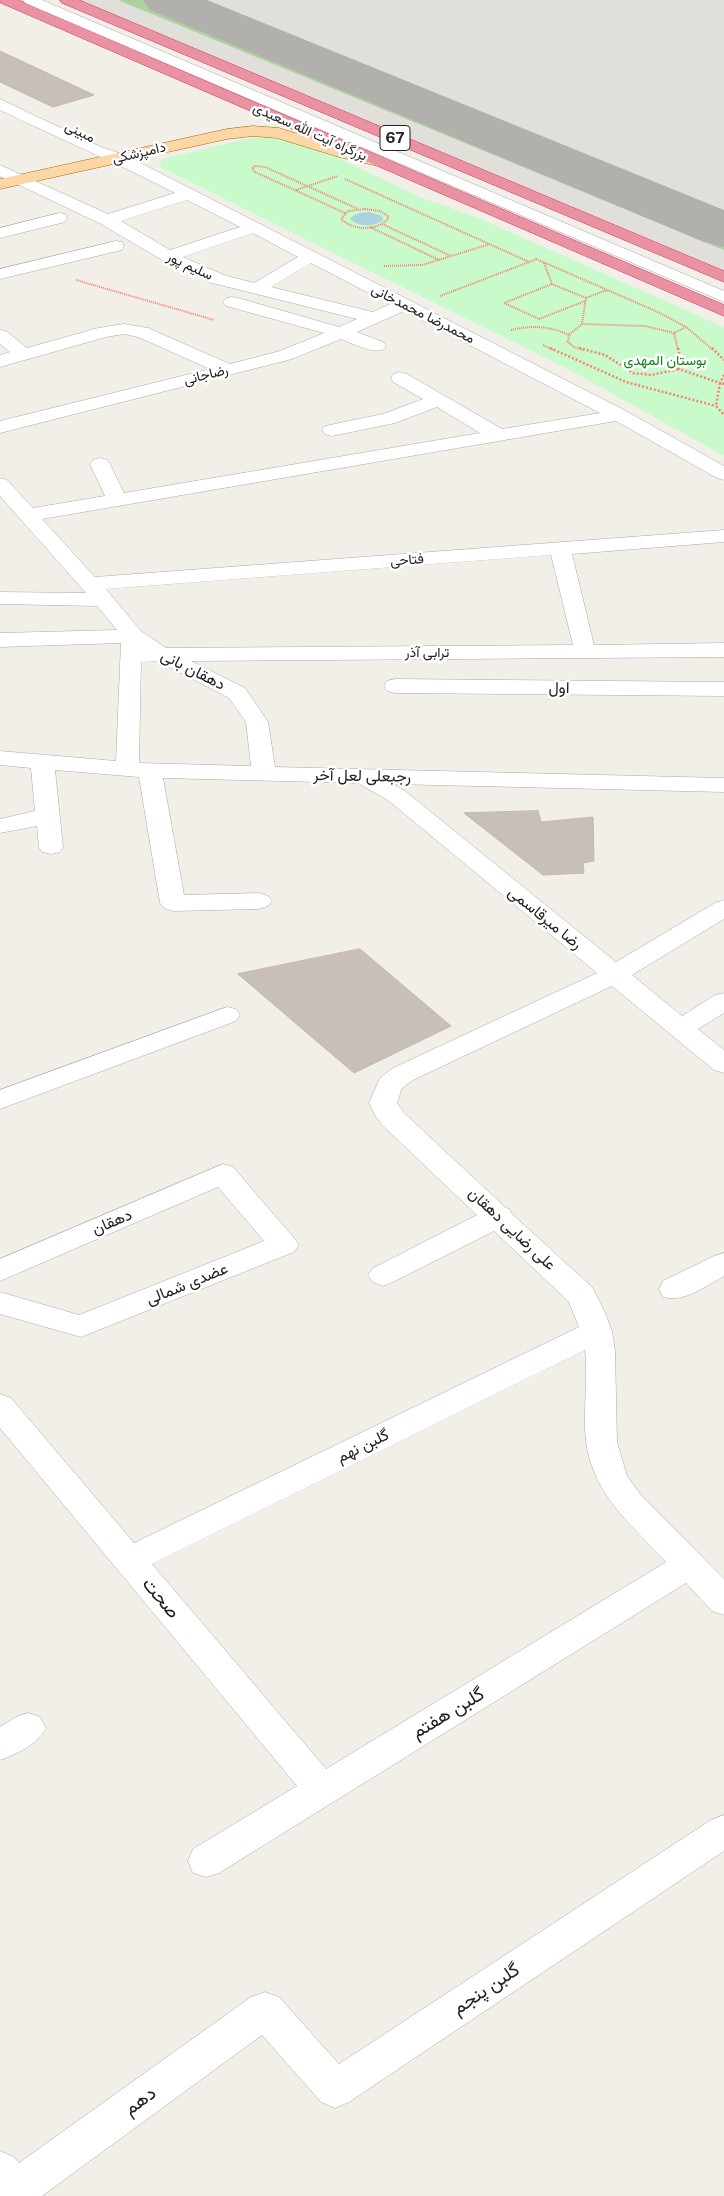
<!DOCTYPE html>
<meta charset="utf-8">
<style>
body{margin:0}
canvas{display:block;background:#f2efe9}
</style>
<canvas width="724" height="2196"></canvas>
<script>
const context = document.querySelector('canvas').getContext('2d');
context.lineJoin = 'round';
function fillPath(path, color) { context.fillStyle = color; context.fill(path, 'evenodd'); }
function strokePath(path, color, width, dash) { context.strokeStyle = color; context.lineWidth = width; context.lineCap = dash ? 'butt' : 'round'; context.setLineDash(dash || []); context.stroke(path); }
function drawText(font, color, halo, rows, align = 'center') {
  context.font = font + ' "Public Sans",Vazirmatn,sans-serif'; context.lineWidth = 5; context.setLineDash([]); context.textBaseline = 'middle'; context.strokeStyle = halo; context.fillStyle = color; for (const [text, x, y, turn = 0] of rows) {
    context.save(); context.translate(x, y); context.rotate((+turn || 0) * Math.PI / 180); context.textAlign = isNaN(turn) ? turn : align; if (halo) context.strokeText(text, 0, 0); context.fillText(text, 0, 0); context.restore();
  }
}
fillPath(new Path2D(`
 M79,0H724V270L127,21Z`), '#e1dfda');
fillPath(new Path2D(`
 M118,0H150L724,234V250Z`), '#add19e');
fillPath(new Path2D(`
 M276,136L336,157L422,198L476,217L724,327V456L568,369L160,167V163L163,159L245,139Z`), '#c8facc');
fillPath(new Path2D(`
 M369,212L382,216L383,220C374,227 360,227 351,220L350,218L359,213Z`), '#aad3df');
fillPath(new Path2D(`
 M143,0H207L724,210V247L704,242L150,10Z`), '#b1b0ac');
const building = new Path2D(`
 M0,51L94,95L53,107L0,82Z
 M538,811L541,822L593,817L594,861L583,863L584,873L543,875L464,813Z
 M360,949L451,1026L354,1073L238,974Z`);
fillPath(building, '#c7bfb8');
strokePath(building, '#c4b6ab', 1);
const minor = new Path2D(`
 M23,0H42L724,291V302L25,3Z
 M0,99L101,147L125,155L626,411L724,466V480L717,478L616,421L42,519L95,577L724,530V542L572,554L594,645L724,643V657L191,661L245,688L268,722L275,767L724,778V792L393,784L405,791L616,962L715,903L724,900V919L632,975L682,1016L715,995L724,993V1013L698,1029L724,1050V1073L714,1070L612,986L413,1080L402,1088L397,1103L404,1113L506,1208L509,1209L512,1214L592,1287L604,1310L612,1331L615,1351L617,1442L627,1476L641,1495L724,1579V1615L712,1611L686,1583L219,1873L206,1877L193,1873L188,1861L193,1849L297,1786L0,1428V1394L11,1398L134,1543L579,1327L569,1302L494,1231L393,1282L383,1286L373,1282L368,1275L373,1268L477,1215L384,1127L376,1117L369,1103L380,1078L393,1068L597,973L389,801L358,783L163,778L184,895L259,893L268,896L272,901L268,906L259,909L173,911L164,908L160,903L139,777L55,770L63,847L60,852L51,854L42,852L39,847L37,826L0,833V819L35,811L31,768L0,765V751L116,761L121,643L0,647V633L117,630L97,606L0,604V592L86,593L0,496V478L7,480L33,508L105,496L90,464L93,460L100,458L107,460L110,464L124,493L480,433L437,407L395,423L332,436L325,434L322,430L325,426L383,414L423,399L393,382L391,378L393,374L400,372L407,374L502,429L600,413L404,311L357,332L383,342L386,346L383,350C370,353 354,344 341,339L292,359L0,433V421L210,369L138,337L124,334L106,337L0,367V355L10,352L0,344V330L6,331L27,348L98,328L124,324L148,328L230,364L280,351L324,333L226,306L223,302L226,298L232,297L238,298L339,327L357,319L212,283L162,260L101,224L0,176V165L108,214L175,193C117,163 58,138 0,110ZM187,200L240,227L170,250L121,221ZM253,233L298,257L254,283L224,275L183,257ZM311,263L390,304L373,312L271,287ZM551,555L573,645L166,648L141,631L106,589ZM158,661L229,698L246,722L251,766L139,763L141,662ZM585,1350C588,1377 584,1403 585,1430C588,1491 628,1521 666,1562L326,1769L152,1564Z
 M59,213L65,214L67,218L65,222L0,238V228Z
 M116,241L122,242L124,246L122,250L0,279V269Z
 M395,679L724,682V696L395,693L387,691L384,686L387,681Z
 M227,1007L236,1009L240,1015L236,1021L0,1109V1090Z
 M223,1164L233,1167L294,1238L299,1245L294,1252L81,1337L0,1314V1292L79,1315L264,1241L218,1187L0,1281V1259Z
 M724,1253V1276C706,1286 684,1303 663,1297L659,1289L663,1281L714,1256Z
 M28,1713L40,1717L46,1728C37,1745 17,1754 0,1760V1727L16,1717Z
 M724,1815V1851L349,2102L335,2108L321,2102L262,2035L42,2196H0V2151L14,2157L19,2163L251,1997L265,1992L279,1997L339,2064L711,1820Z`);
const major = new Path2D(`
 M253,126L279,128L349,150L384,158L386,161L384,164L378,166L339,157L277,138L253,136L227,139L0,189V179L227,129Z`);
const highway = new Path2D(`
 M0,0H18L724,305V316L1,3Z
 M60,0H79L724,271V282L62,3Z`);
strokePath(minor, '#a9a9a9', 1);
strokePath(major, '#a06b00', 1);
strokePath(highway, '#dc2a67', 1);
strokePath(new Path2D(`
 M345,179L529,262
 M296,190L338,176
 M365,209L380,211L388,216V219C376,231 354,231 341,219L348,211Z
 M345,213L255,172L252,168L255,166L265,167L358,209
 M382,224L451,256
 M370,227L439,260
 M536,259L658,312L686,327L713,350
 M544,263L552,284L586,298
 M384,266L422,265L490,244
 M76,280L214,320
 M552,284L504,303L539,319L585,301
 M440,296L537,259
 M582,324L586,298L607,290
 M511,330C532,325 550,326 569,335
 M543,345L553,350
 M584,350L574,347L568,342L569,335L582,324L645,326L674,333
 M678,350L674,333L686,327`), '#fa8072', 2, [1, 1]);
strokePath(new Path2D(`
 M550,348L626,382L716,406
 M579,348L605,355L633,373L651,375L679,369
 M678,348L681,362L679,369L720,383L724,375
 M712,348L724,360
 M724,384L720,383L716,406L724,415`), '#fa8072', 2.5, [2, 2]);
fillPath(minor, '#fff');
fillPath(major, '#fcd6a4');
fillPath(highway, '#e892a2');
drawText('14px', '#222', '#fff', [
 ["مبینی",80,132,26],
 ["بزرگراه آیت الله سعیدی",310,132,24],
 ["دامپزشکی",139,153,-13],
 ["سلیم پور",190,266,25],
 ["محمدرضا محمدخانی",423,314,27],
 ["رضاجانی",206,375,-14],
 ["فتاحی",407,560,-4],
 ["ترابی آذر",427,653]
]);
drawText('14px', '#0c8416', '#fff', [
 ["بوستان المهدی",665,361]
]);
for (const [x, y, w] of [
 [395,138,30]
]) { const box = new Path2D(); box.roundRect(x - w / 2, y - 12.5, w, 25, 4); context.fillStyle = '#fff'; context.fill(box); strokePath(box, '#222', 1); }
drawText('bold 15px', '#222', null, [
 ["67",395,138]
]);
drawText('16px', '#222', '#fff', [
 ["دهقان بانی",193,670,27],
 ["اول",559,688,1],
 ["رجبعلی لعل آخر",362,776,1],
 ["رضا میرقاسمی",545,918,39],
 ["دهقان",112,1222,-23],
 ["علی رضایی دهقان",512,1229,43],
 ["عضدی شمالی",187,1284,-22],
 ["گلبن نهم",363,1446,-26]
]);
drawText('19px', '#222', '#fff', [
 ["صحت",161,1598,50],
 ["گلبن هفتم",448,1713,-31],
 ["گلبن پنجم",486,1989,-34],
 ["دهم",140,2101,-36]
]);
</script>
